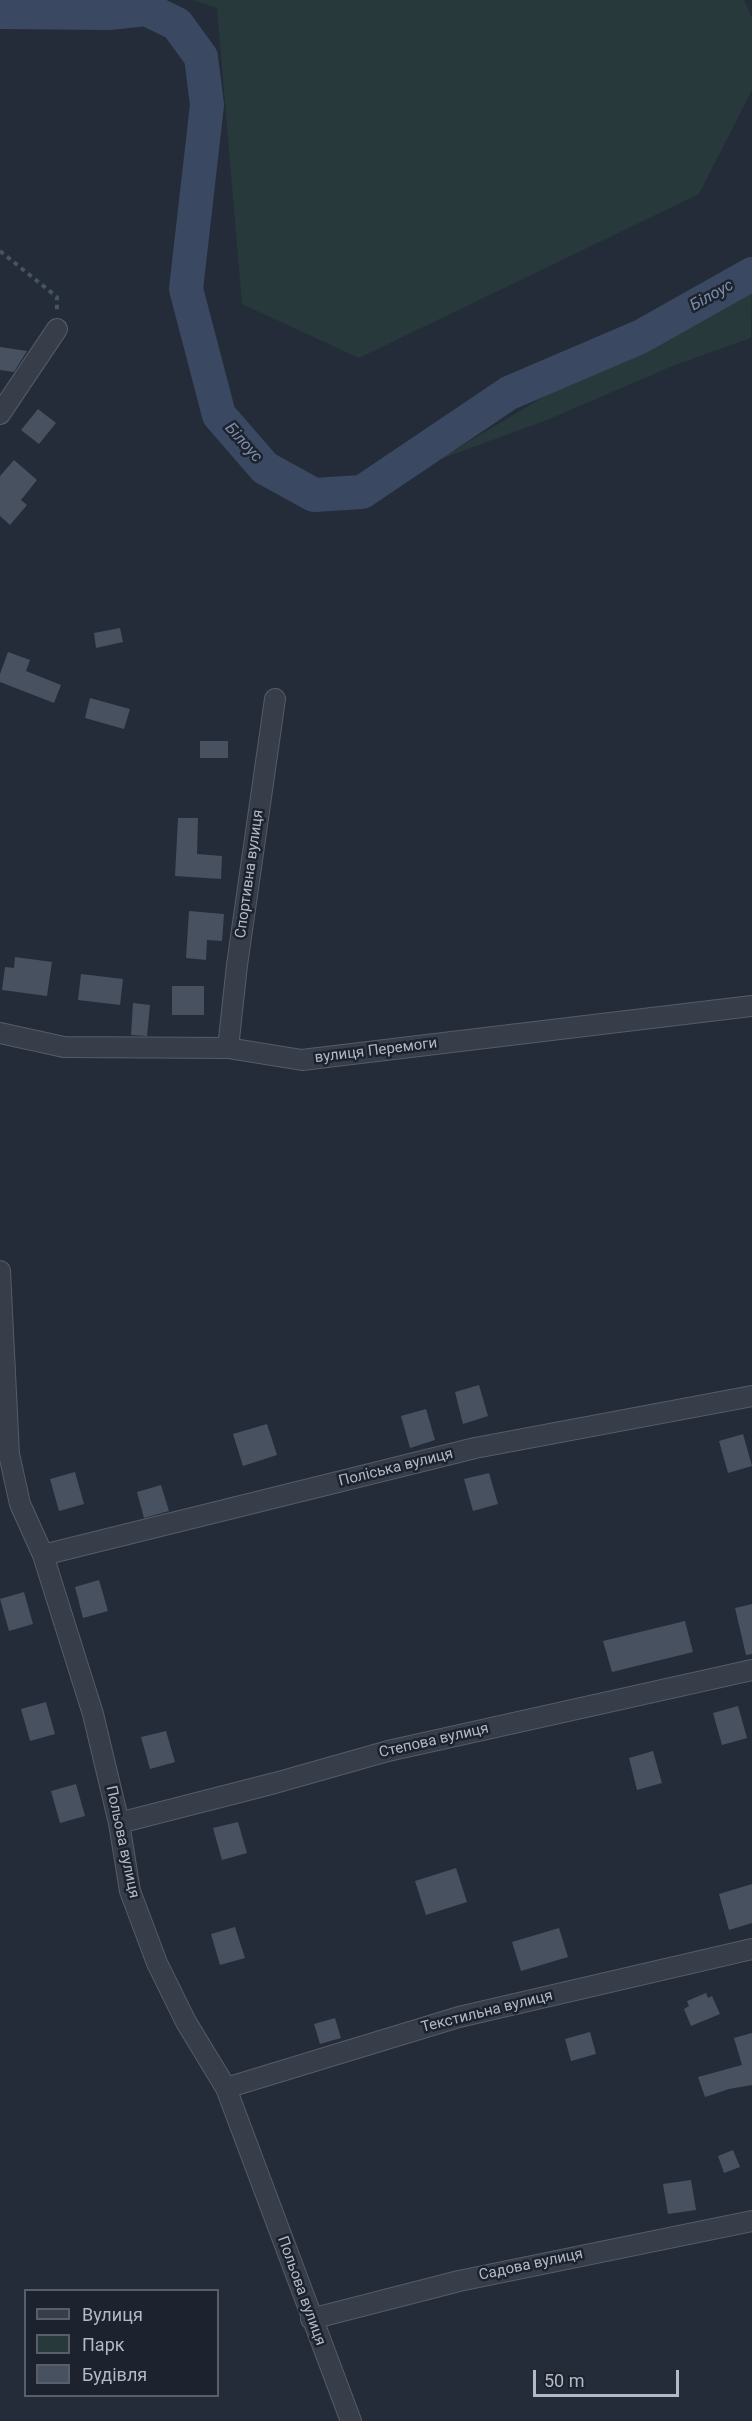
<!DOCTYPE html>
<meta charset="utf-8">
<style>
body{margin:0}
#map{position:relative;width:752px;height:2421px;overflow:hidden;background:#242c39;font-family:Roboto,sans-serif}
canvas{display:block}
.legend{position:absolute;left:24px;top:2289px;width:195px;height:108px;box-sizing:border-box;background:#1d232e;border:2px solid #595f6a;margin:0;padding:8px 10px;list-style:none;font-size:18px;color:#b3b9c5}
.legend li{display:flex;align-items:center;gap:12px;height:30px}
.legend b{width:30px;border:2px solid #595f6a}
.scale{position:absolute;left:533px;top:2370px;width:146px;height:27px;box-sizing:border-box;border:3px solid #b3b9c5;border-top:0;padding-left:8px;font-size:18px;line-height:21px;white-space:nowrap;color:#b3b9c5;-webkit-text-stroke:4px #1d232e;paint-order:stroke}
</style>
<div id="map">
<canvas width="752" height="2421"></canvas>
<ul class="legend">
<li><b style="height:8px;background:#373e4a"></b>Вулиця</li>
<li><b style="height:16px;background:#27393b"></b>Парк</li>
<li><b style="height:16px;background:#485160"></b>Будівля</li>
</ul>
<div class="scale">50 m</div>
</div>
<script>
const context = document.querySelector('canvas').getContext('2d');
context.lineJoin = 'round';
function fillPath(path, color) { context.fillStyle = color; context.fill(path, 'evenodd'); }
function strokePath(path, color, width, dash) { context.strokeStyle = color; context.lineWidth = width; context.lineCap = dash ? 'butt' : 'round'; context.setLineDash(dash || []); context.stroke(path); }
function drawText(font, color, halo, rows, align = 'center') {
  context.font = font + ' Roboto,sans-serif'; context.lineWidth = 5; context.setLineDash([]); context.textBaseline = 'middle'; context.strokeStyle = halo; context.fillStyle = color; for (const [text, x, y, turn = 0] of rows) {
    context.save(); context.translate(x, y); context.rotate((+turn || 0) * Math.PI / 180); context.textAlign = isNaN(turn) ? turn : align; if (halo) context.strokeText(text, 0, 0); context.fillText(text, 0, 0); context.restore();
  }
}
fillPath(new Path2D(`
 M193,0H744L752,18V90L699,194L359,358L242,304L217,8Z
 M752,291L751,338L675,365L547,420L438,460L590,369L709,317Z`), '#27393b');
strokePath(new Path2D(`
 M0,12L109,13L146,9L177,24L201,57L207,105L186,289L219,415L265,468L314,495L362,492L509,393L640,337L752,274`), '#3a4961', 34);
fillPath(new Path2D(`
 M0,347L27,351L14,372L0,370Z
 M38,409L56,423L39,444L21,430Z
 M14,460L37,480L21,500L27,505L10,525L0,516V476Z
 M120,628L123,642L96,648L94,633Z
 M8,652L30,660L26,671L61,685L54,703L0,682V674Z
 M90,698L130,709L124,729L85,718Z
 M200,741H228V758H200Z
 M178,818H198L197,854L222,856L221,879L175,876Z
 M189,911L224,914L222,941L207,940L206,960L186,958Z
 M15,957L52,962L47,996L2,990L5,967L14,968Z
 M81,974L123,979L120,1005L78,1000Z
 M172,986H204V1015H172Z
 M133,1003L150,1005L147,1036L131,1035Z
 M479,1385L488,1416L463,1424L455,1392Z
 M426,1409L435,1440L410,1448L401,1416Z
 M267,1424L277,1455L243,1466L233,1434Z
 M743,1434L752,1466L728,1473L719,1441Z
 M75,1472L84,1504L59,1511L50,1479Z
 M489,1473L498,1504L473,1511L464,1479Z
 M161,1485L169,1511L144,1518L137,1492Z
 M99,1580L108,1611L83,1618L75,1587Z
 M24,1592L33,1624L9,1631L0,1599Z
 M752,1604V1654L746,1655L735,1608Z
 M685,1621L693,1652L612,1672L603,1641Z
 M46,1702L55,1734L30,1741L21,1709Z
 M738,1706L747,1738L722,1745L713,1713Z
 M166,1731L175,1762L150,1769L141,1737Z
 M653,1751L662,1783L637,1790L629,1758Z
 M76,1784L85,1816L60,1823L51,1791Z
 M238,1822L247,1853L222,1860L213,1828Z
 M456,1868L467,1902L426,1915L415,1881Z
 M752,1884V1923L729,1930L719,1894Z
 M235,1927L245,1958L220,1965L211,1934Z
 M559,1928L568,1957L521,1971L512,1942Z
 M706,1993L708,1998L712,1996L720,2014L691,2026L684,2009L689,2006L687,2001Z
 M335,2018L341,2038L320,2044L314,2024Z
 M590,2032L596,2054L571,2061L565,2039Z
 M752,2033V2085L729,2089L705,2097L698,2077L742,2065L734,2038Z
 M733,2150L740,2167L724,2173L718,2156Z
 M691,2180L696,2210L668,2214L663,2184Z`), '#485160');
const minor = new Path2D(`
 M0,414L57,329
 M0,1033L64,1047L228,1048L302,1060L752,1006
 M228,1048L237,965L275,699
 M0,1271L9,1454L20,1504L43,1555L93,1714L119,1823L130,1891L157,1963L186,2022L226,2088L351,2421
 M43,1555L475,1448L752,1396
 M119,1823L275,1783L388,1751L752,1670
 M226,2088L459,2017L752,1949
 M311,2319L459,2281L752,2221`);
strokePath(minor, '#555c68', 22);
strokePath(new Path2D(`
 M0,251L57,297V313`), '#45565a', 4, [4.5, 4.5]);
strokePath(minor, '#373e4a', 20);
drawText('15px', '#b3b9c5', '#1d232e', [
 ["Спортивна вулиця",250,874,-82],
 ["вулиця Перемоги",376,1051,-7],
 ["Поліська вулиця",396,1468,-14],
 ["Степова вулиця",434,1741,-13],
 ["Польова вулиця",122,1842,78],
 ["Текстильна вулиця",487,2012,-14],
 ["Садова вулиця",531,2265,-12],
 ["Польова вулиця",301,2291,70]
]);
drawText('italic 16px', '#7c8eab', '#1d232e', [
 ["Білоус",712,296,-29],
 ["Білоус",243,443,48]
]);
</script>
